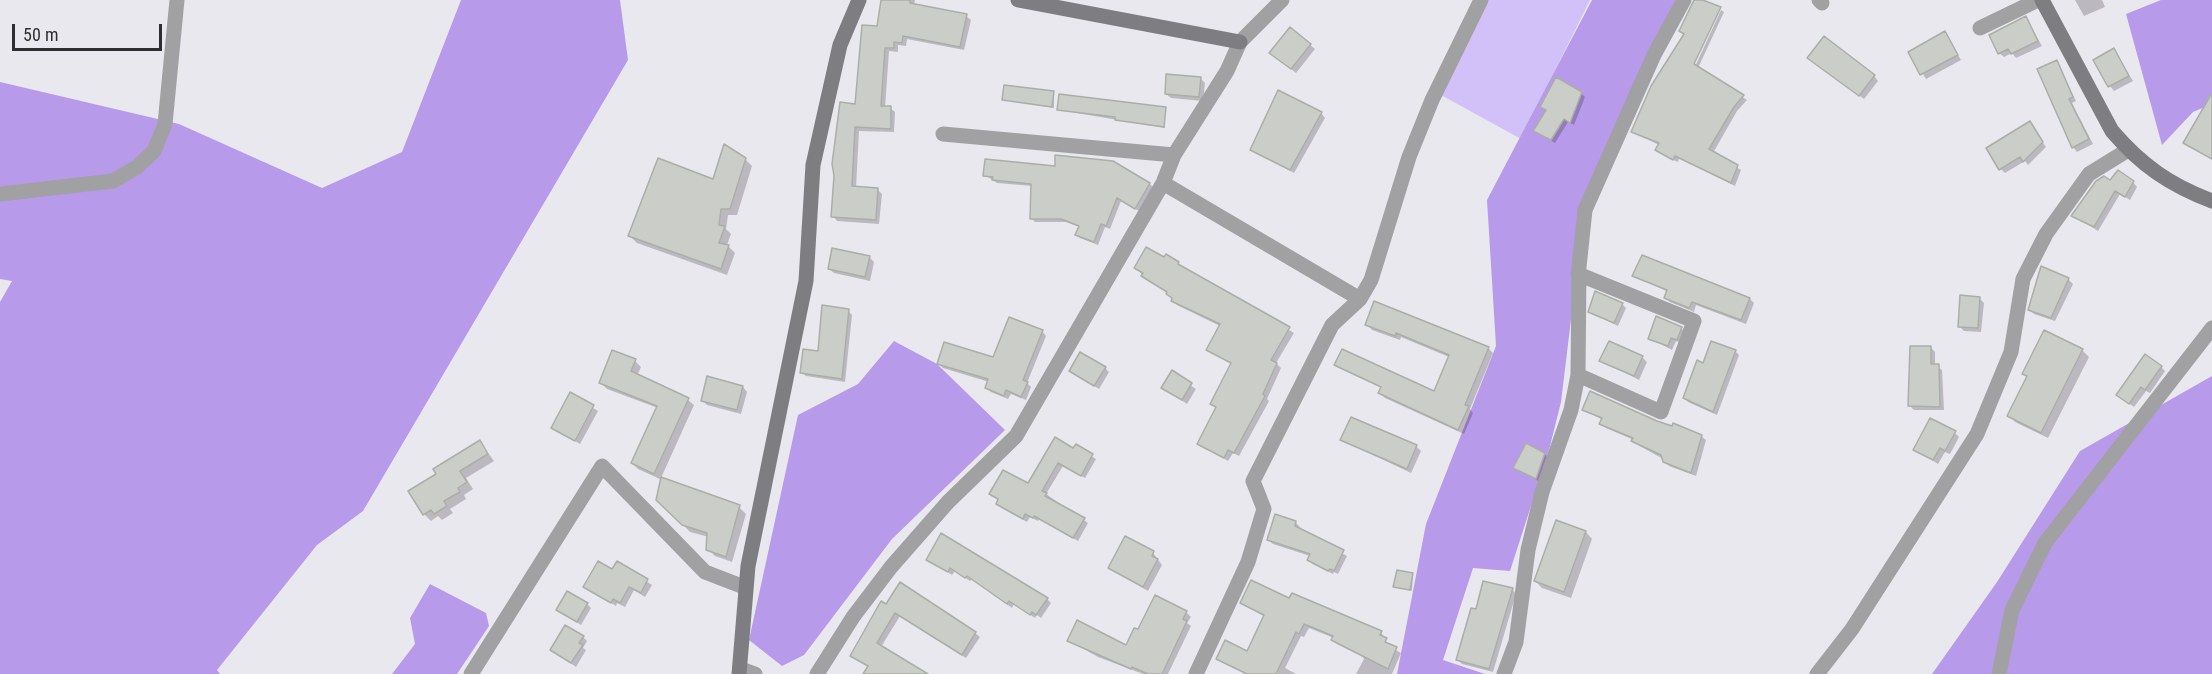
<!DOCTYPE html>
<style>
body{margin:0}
#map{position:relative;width:2212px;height:674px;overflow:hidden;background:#eae8ef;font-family:"Roboto Condensed",sans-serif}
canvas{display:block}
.scale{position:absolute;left:12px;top:24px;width:150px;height:27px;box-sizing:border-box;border:3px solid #2e2e30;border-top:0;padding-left:8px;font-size:18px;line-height:21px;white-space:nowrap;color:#2e2e30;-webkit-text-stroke:4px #eae8ef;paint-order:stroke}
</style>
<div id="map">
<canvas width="2212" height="674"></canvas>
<div class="scale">50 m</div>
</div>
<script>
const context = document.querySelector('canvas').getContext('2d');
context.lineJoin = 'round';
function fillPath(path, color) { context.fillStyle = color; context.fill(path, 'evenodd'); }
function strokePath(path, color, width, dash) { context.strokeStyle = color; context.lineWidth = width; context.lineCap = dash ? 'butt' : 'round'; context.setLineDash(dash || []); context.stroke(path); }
fillPath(new Path2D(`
 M1488,0H1590L1521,139L1441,95Z`), '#d2c0f8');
fillPath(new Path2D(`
 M461,0H620L628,60L363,511L317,545L217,670L220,674H0V302L12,281L0,279V82L179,124L322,188L402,152Z
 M1592,0H1676L1581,237L1561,402L1549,450L1510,571L1473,568L1443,660L1485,674H1397L1426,524L1496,346L1487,200Z
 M2161,0H2212V104L2193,112L2162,145L2126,14Z
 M894,341L937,364L1005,430L892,539L804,655L782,666L749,640L798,415L858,384Z
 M2212,376V674H1932L1997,582L2080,451Z
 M430,584L486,613L489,626L457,674H392L415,644L410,618Z`), '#b79aea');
fillPath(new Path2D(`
 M883,0H915L914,5L966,16L971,20L964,50L907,39L906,46L898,45V52L889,51L885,108H890L895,112L894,132L859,131L856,188L877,189L882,194L879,224L837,221L833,216L856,106L879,27Z
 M1694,0H1699L1690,70L1693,71L1721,10L1724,12L1698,68L1747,100L1737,111L1713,153L1741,170L1735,186L1679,158L1678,162L1661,154L1657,150L1659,145L1633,132L1685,35L1681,31Z
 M2075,0H2102L2105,7L2084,16Z
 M2026,18L2042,46L2016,58L2012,53L2004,57L1999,53Z
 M1290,29L1315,49L1296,73L1276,57Z
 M1946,35L1961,60L1926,79L1910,52Z
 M2114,50L2133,81L2114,91L2110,86Z
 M1814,62L1874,76L1878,81L1864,99Z
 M2057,62L2076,101L2072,103L2093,144L2077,152L2073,147Z
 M1201,79L1205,83L1203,101L1171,98L1166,94Z
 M1054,93V108L1004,99Z
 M1581,93L1585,97L1574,125L1568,122L1555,143L1535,131L1552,115L1542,107Z
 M1165,109V128L1059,110Z
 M1321,113L1325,118L1294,173L1251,149Z
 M2029,123L2046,147L2028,165L2025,161L2005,173L2001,169Z
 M745,159L752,166L737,215H728L726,229L731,234L727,245L735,253L727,275L637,243L630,236Z
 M985,175L1150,184L1153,187L1139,211L1121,201L1110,229L1105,227L1098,245L1080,238L1077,235L1080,227L1066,222H1035L1032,219V186L997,183Z
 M2110,182H2133L2137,187L2130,200L2120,194L2098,231L2073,215Z
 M870,258L874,262L870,281L834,273L829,269Z
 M1164,259L1178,263L1182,268L1294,333L1276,363L1281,368L1267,399L1269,401L1239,456L1233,453L1228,461L1199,444L1216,408L1212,403L1232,364L1208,349L1220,326L1177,305L1168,293L1147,280L1136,268Z
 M1634,275L1750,299L1754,303L1746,324L1696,305L1694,312L1670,302L1665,298L1668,292Z
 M2068,279L2073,284L2055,321L2034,314L2029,310Z
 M1979,298L1984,303L1981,332L1964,331L1959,326Z
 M1622,304L1626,308L1618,326L1590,312Z
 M848,311L852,315L845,382L806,376L802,373Z
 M1367,324L1488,348L1493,353L1470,409L1473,413L1464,434L1385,398L1380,393L1388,389L1336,365L1435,393L1449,357L1401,337L1400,340L1372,330Z
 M1681,328L1685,332L1681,343L1676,341L1672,350L1649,338Z
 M1042,331L1046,336L1027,383L1031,387L1026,400L1011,394L1008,399L991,392L987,388L989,382L943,368L939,364L994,359Z
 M1931,348L1935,352V365L1942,370L1944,410H1914L1909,405Z
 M2082,350L2089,357L2048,438L2015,422L2009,415L2028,377L2024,373Z
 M1735,351L1739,355L1717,415L1688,402L1685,398L1704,365Z
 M1642,357L1647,362L1639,380L1601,360Z
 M635,361L641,367L637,376L688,400L694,405L661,478L739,507L746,514L732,562L715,556L708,549L709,537L690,532L658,499L662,480L638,469L632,463L658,408L607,389L601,383Z
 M2161,367L2165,371L2150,393L2146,391L2134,407L2123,399Z
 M1105,368L1109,372L1099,389L1071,371Z
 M1172,373L1196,389L1187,404L1163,388Z
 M743,387L747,392L741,414L707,405L702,400Z
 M570,394L598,411L580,444L553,428Z
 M1584,410L1701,436L1706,440L1696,476L1669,466L1665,460L1638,445L1634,440L1606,428L1601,424L1603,420Z
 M1955,433L1959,437L1950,454L1945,452L1938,464L1915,449Z
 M1342,440L1416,446L1421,451L1411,473Z
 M480,442L494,461L466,478L473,489L464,495L466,499L450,509L453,513L442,520L438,516L431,521L424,514Z
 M1076,446L1096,459L1085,478L1063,466L1046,494L1088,523L1078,541L1039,519L1038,521L1030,517L1027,522L1002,508L998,504L999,501L991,494L1028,485Z
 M1544,454L1549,458L1540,482L1515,467Z
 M1295,522L1300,527L1299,530L1347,556L1338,574L1334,572L1333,574L1313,564L1308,560L1310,556L1273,544L1268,540Z
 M1586,532L1592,539L1571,598L1542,588L1535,581Z
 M1153,553L1162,565L1148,591L1109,568Z
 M928,560L1047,599L1051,603L1041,618L1037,615L1035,618L1014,604L1012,608L972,579L970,581L955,571L952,575Z
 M617,563L652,585L645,597L634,590L625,607L617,603L616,606L585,587L613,571Z
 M1413,574L1412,591L1395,587Z
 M1512,589L1516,594L1493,672L1462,664L1458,660L1477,611Z
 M1293,595L1381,632L1389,646L1401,653L1392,674H1356L1364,659L1362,656L1337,644L1334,638L1309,628L1304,637L1301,636L1285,668L1296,674H1245L1218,659L1248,653L1265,617L1241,603L1290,600Z
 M882,603L975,633L980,637L966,658L900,616L881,647L891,674H878L852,656Z
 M587,604L591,608L581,625L558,610Z
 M1186,612L1191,617L1187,623L1191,626L1168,674H1143L1098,657L1068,640L1126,647L1139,631Z
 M583,637L587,641L583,648L586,650L576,667L552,650Z`), '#0003');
const building = new Path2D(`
 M881,0H910V3L967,14L960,47L903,36L902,43L894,42V48H885L881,106H891V129L855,127L852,186L878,188L876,220L831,217L834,176L832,164L840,102L855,104L862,25L877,26Z
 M1694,0H1703L1721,7L1694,64L1744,95L1734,107L1709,149L1738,165L1731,183L1675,156L1673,160L1655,150L1659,143L1631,132L1651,86L1684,34L1679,31Z
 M2026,16L2038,41L2011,54L2008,49L1998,54L1989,35Z
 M1290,27L1311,44L1291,69L1269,53Z
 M1945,31L1958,55L1920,75L1908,52Z
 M1824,36L1875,75L1859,96L1807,58Z
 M2114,48L2129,76L2108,87L2093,60Z
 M2057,60L2073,97L2069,99L2089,139L2072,148L2037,69Z
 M1166,74L1201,77L1199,97L1165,94Z
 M1556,77L1582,92L1570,123L1564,119L1551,140L1533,131L1546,110L1540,107Z
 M1004,85L1054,91L1052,107L1002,100Z
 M1278,90L1322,112L1290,170L1250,150Z
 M2212,93V159L2183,143Z
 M1059,94L1166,107L1164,127L1115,120V117L1057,110Z
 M2030,121L2043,142L2023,162L2020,157L1999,170L1986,148Z
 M724,144L746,158L730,209H721L719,225L725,226L719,243L729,245L721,269L628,236L658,158L713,179Z
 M1055,155L1113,161L1150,183L1135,209L1117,198L1106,226L1101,224L1094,242L1075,235L1079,226L1061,219H1030L1031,184L992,180L993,177L983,176L985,159L1055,166Z
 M2118,170L2134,181L2125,197L2115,191L2094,227L2071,216L2096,181L2104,176L2110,180Z
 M1146,247L1164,257L1166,254L1179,262L1178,264L1290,327L1271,360L1277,363L1263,394L1265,396L1234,453L1228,450L1224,458L1197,444L1216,407L1210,404L1231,363L1206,350L1220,324L1171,301L1172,298L1166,294L1167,292L1141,276L1143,273L1134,268Z
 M832,248L870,256L865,277L828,269Z
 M1642,255L1750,298L1741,320L1692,302L1689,308L1664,298L1667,290L1632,276Z
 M2041,266L2069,278L2051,318L2028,310Z
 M1595,291L1623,303L1614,323L1588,312Z
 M1960,295L1980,297L1978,328L1958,327Z
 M1374,301L1489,347L1465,405L1469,406L1458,430L1378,393L1381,387L1334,365L1342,349L1434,391L1449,355L1396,333L1395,336L1365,325Z
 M822,305L849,309L842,379L800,373L803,349L818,351Z
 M1656,316L1682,327L1677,340L1671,338L1668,346L1648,339Z
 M1009,317L1043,330L1023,380L1028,382L1021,397L1006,390L1004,396L985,388L988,379L937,364L944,342L993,357Z
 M2044,330L2083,349L2041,433L2007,416L2027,376L2022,374Z
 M1609,341L1643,356L1634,376L1599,361Z
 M1711,341L1736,350L1713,412L1683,398L1697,360L1703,363Z
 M1910,346H1931V364H1939L1940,407L1908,406Z
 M612,350L636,359L631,371L689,398L654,474L631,463L657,406L599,383Z
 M1080,352L1106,367L1094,386L1069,371Z
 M2145,354L2162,366L2145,390L2141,387L2129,404L2116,395Z
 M1172,370L1192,383L1182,400L1161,388Z
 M707,376L743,386L737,410L701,401Z
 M1590,391L1657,421L1672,426L1673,423L1702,435L1691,473L1663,462L1661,455L1631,441L1633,438L1599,424L1602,418L1582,410Z
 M570,392L594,405L575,441L551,428Z
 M1351,417L1417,445L1407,469L1340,440Z
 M1930,418L1956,431L1945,451L1940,448L1933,460L1913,450Z
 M1055,437L1073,448L1076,444L1093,454L1081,476L1058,463L1042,491L1047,493L1045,496L1085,518L1073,538L1034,516L1033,518L1025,514L1023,519L996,504L998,499L989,494L1003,470L1028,483Z
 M480,440L488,454L460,471L467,482L458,488L460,492L444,501L447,506L434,514L431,510L423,515L408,491L436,474L433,469Z
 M1526,443L1545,453L1536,479L1513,468Z
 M661,477L740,505L726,557L706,550L707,533L682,525L656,500Z
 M1275,514L1296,521L1295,526L1344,550L1334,571L1330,569L1328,571L1307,560L1310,554L1267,540Z
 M1556,520L1586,531L1564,592L1534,581Z
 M941,533L1048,598L1036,615L1032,612L1030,615L1009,601L1007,604L967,576L965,578L950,568L948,572L926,560Z
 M1125,536L1154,551L1152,556L1158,559L1143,587L1108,568Z
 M598,561L612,569L617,561L648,579L641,593L629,587L620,603L613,599L611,603L583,587Z
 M1397,570L1413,573L1410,590L1393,587Z
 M1251,580L1289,598L1292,593L1382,631L1380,635L1387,638L1385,642L1397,647L1388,669L1331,640L1333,636L1304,624L1299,634L1296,632L1276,674H1247L1216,659L1225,640L1247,651L1264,615L1240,603Z
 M1483,581L1513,588L1489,669L1456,660L1471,608L1476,609Z
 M900,582L976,632L962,655L895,613L877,643L928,674H863L868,666L850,656L881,601L886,604Z
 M567,591L588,603L577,622L556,610Z
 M1155,595L1187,611L1183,619L1187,621L1162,674H1148L1132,667L1131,669L1067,641L1077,620L1126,645L1134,628L1138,629Z
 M565,625L584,636L579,643L583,645L571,663L550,650Z`);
fillPath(building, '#cbcec8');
strokePath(building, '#abaea8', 1.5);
strokePath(new Path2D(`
 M1819,0L1822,3
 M1980,28L2038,0
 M943,134L1174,155
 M1163,183L1360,299
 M0,194L113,181L137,167L154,151L165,124L177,0
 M1578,274L1694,321L1661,412L1578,375
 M741,669L755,674
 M471,674L602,466L705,572L744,587
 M817,674L853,617L891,567L948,502L1016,436L1163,183L1174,155L1227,71L1240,42L1282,0
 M1196,674L1248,562L1264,509L1253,481L1332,325L1360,299L1371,280L1409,157L1432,100L1481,0
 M1504,674L1516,642L1528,550L1542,492L1571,410L1578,375L1579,267L1585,210L1654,55L1684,0
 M1817,674L1852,629L1977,434L2011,352L2023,279L2046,234L2089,174L2128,150
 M1999,674L2012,610L2045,543L2212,328`), '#a1a0a3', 15);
strokePath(new Path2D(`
 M1018,0L1240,42
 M2042,0L2112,131C2142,166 2170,185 2212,201
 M739,674L748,566L806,281L813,165L840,45L859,0`), '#7e7d81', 15);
</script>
